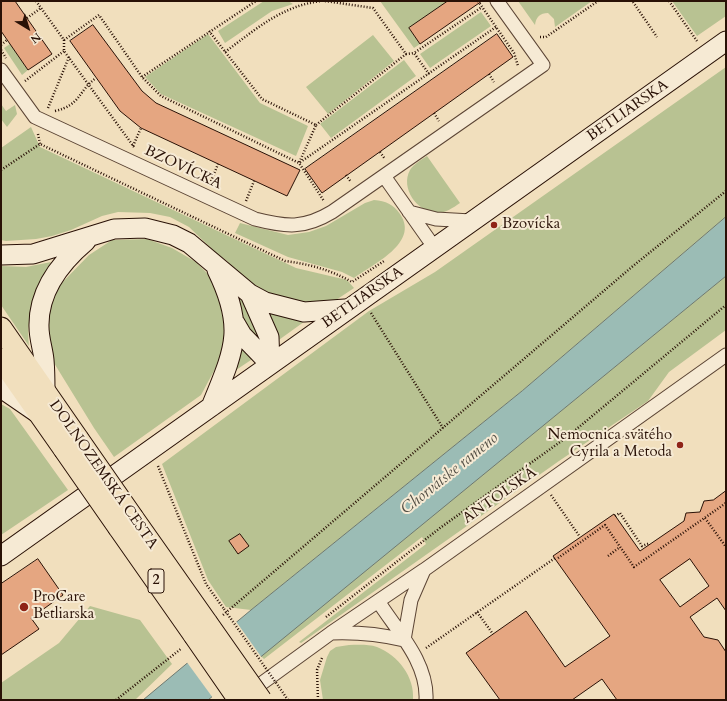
<!DOCTYPE html>
<meta charset="utf-8">
<style>
body{margin:0}
#map{position:relative;width:727px;height:701px;overflow:hidden;background:#f1dfbd;font-family:Cardo,serif}
canvas{display:block}
.frame{position:absolute;inset:0;border:2px solid #291106;pointer-events:none}
.north{position:absolute;left:8px;top:8px;width:40px;height:40px;-webkit-text-stroke:3px #f6ead4;paint-order:stroke;rotate:142deg;font-size:11px;font-weight:700;line-height:16px;text-align:center;color:#291106}
.north::after{content:'';display:block;margin:auto;width:14px;height:18px;background:#291106;clip-path:polygon(50% 0,100% 100%,50% 72%,0 100%)}
</style>
<div id="map">
<canvas width="727" height="701"></canvas>
<div class="frame"></div>
<div class="north">N</div>
</div>
<script>
const context = document.querySelector('canvas').getContext('2d');
context.lineJoin = 'round';
function fillPath(path, color) { context.fillStyle = color; context.fill(path, 'evenodd'); }
function strokePath(path, color, width, dash) { context.strokeStyle = color; context.lineWidth = width; context.lineCap = dash ? 'butt' : 'round'; context.setLineDash(dash || []); context.stroke(path); }
function drawText(font, color, halo, rows, align = 'center') {
  context.font = font + ' Cardo,serif'; context.lineWidth = 4; context.setLineDash([]); context.textBaseline = 'middle'; context.strokeStyle = halo; context.fillStyle = color; for (const [text, x, y, turn = 0] of rows) {
    context.save(); context.translate(x, y); context.rotate((+turn || 0) * Math.PI / 180); context.textAlign = isNaN(turn) ? turn : align; if (halo) context.strokeText(text, 0, 0); context.fillText(text, 0, 0); context.restore();
  }
}
fillPath(new Path2D(`
 M264,1H288L293,4L272,11L225,43L218,31Z
 M380,1H448L409,28L420,44L414,48Z
 M518,1H592L555,27L554,19L548,13C540,13 536,17 535,25Z
 M672,1H726V16L697,36Z
 M481,12L491,26L430,68L420,54Z
 M208,34L260,103L308,126L296,156L161,94L145,77Z
 M373,35L394,61L328,114L306,87Z
 M10,44L28,70L22,75L4,48Z
 M404,60L416,76L331,138L320,124Z
 M726,67V217L522,391L251,610L226,607L208,580L162,464L369,311L435,272Z
 M1,104L6,111L15,105L17,114L7,127L1,119Z
 M31,127L40,147L296,268L347,280L354,288L333,302L304,304L273,295L248,284L227,261L215,252L189,227L170,217L150,213L118,212L102,216L71,230L52,236L36,239L6,241L1,240V148Z
 M427,156L460,203C453,208 445,213 437,213C417,212 400,188 410,170C414,164 421,160 427,156Z
 M374,200C386,201 393,204 400,214C420,243 373,264 354,278L342,272L288,257L235,233L240,223L288,235L309,232L326,226L365,203Z
 M147,239L172,248L196,262L211,277L223,307L226,329L222,356L201,395L114,457L94,428L54,363L45,327L53,292L89,255L112,240Z
 M51,262C35,289 26,315 29,346L1,305V266L26,267Z
 M726,276V330L669,372L648,401L559,461L301,643L299,642L426,544L422,537L264,659L261,656Z
 M235,291L251,309L266,348L246,333Z
 M264,309L308,319L276,342Z
 M238,343L254,358L230,374Z
 M1,404L10,409L68,490L1,535Z
 M90,606L140,620L172,664L135,700H1V683L59,643Z
 M349,645C357,645 368,644 377,647C398,655 415,677 413,700H323L320,680L327,657L330,651L336,647Z`), '#b8c292');
const water = new Path2D(`
 M726,217V276L208,700H143L251,610L522,391Z`);
fillPath(water, '#9bbcb5');
strokePath(water, '#6d786f', 1);
fillPath(new Path2D(`
 M235,620L262,658L213,698L186,661Z`), '#f1dfbd');
const building = new Path2D(`
 M1,1H15L52,54L28,70L1,31Z
 M448,1H482L420,44L409,28Z
 M93,25L142,91L156,103L300,170L287,196L141,128L120,111L70,41Z
 M497,34L513,57L322,193L305,169Z
 M726,491V611L717,598L690,617L704,637L718,640L726,652V700H617L602,679L572,700H500L466,653L526,611L565,667L610,636L553,556L614,514L640,551L684,521L686,513L700,512L704,501L713,500ZM690,559L709,586L680,607L660,580Z
 M240,534L249,546L238,554L229,541Z
 M38,559L63,595L31,618L39,629L1,655V584Z`);
fillPath(building, '#e5a681');
strokePath(building, '#291106', 1);
const street = new Path2D(`
 M1,70L35,117L255,219C286,227 304,229 332,212L543,65L497,1
 M384,176L434,247
 M409,212L436,219L471,221
 M378,601C397,631 428,662 426,700
 M331,633C356,632 379,634 404,640
 M404,640L411,600L424,570
 M247,694L331,633L424,570L726,355`);
const secondary = new Path2D(`
 M1,255L33,254L114,229L145,228L173,235L189,243L250,294L265,302L304,312L345,309
 M250,294L269,337L270,364
 M235,323L242,335L270,364
 M1,388L36,412
 M45,391C45,381 45,371 44,360C43,349 39,339 39,327C38,291 60,263 86,241
 M211,407C234,350 246,329 217,270
 M1,556L726,41`);
const primary = new Path2D(`
 M1,328L78,439
 M1,359L64,449
 M133,518L207,623
 M119,528L194,635`);
strokePath(street, '#5b4434', 15);
strokePath(secondary, '#291106', 21);
strokePath(primary, '#291106', 23);
strokePath(new Path2D(`
 M36,1L64,40V51L134,147
 M325,1L373,8L406,54L414,53
 M478,1L514,53L518,66
 M669,1L697,41
 M633,2L657,37
 M27,18L41,8
 M209,31L262,99L316,125L299,163L324,201
 M540,37H546L598,1
 M64,40L99,15L142,77L161,96L299,163L496,27
 M1,45L7,40
 M1,50L6,58
 M225,52C256,29 283,5 322,1
 M429,74L414,53L482,7
 M489,74L494,82
 M142,77L256,1
 M25,81L64,51
 M48,108L69,57
 M55,111C81,105 78,91 96,78
 M434,113L439,121
 M316,125L406,54
 M38,134L40,144
 M133,146L141,128
 M380,152L385,159
 M1,170L40,144L285,261C309,264 331,270 352,282L384,261
 M346,175L351,182
 M210,184L218,164
 M246,201L254,181
 M371,313L443,428
 M158,466L206,584L224,609
 M551,495L580,537
 M615,516L620,513L642,546L650,543
 M705,518L726,547
 M608,556L620,547
 M558,558L605,525L634,567L726,503
 M477,612L493,634
 M223,615L633,266L726,191
 M326,617L440,528L567,437L726,305
 M426,648L555,558
 M279,687L288,700
 M116,700L182,648
 M318,700L317,670L322,658`), '#291106', 2.5, [1, 2]);
strokePath(street, '#f6ead4', 13);
strokePath(secondary, '#f6ead4', 19);
strokePath(primary, '#f1dfbd', 21);
const primaryBridge = new Path2D(`
 M78,439L133,518
 M64,449L119,528
 M207,623L261,700
 M194,635L239,700`);
strokePath(primaryBridge, '#291106', 23, []);
strokePath(new Path2D(`
 M224,609L279,687`), '#291106', 2.5, [1, 2]);
strokePath(primaryBridge, '#f1dfbd', 21);
for (const [x, y, r, color] of [
 [494,225,4,"#8f2418"],
 [680,445,4,"#8f2418"],
 [24,607,5,"#8f2418"]
]) { const dot = new Path2D(); dot.arc(x, y, r, 0, 2 * Math.PI); context.fillStyle = color; context.fill(dot); strokePath(dot, '#f6ead4', 1.5); }
for (const [x, y, w] of [
 [156,581,16]
]) { const box = new Path2D(); box.roundRect(x - w / 2, y - 12, w, 24, 3); context.fillStyle = '#f6ead4'; context.fill(box); strokePath(box, '#291106', 1); }
drawText('bold 14px', '#291106', null, [
 ["2",156,581]
]);
drawText('15px', '#291106', '#f6ead4', [
 ["BETLIARSKA",628,111,-35],
 ["BZOVÍCKA",183,168,25],
 ["BETLIARSKA",363,298,-35],
 ["DOLNOZEMSKÁ CESTA",103,475,55],
 ["ANTOLSKÁ",500,496,-35]
]);
drawText('15px', '#291106', '#f6ead4', [
 ["Bzovícka",502,225],
 ["Nemocnica svätého",672,436,"right"],
 ["Cyrila a Metoda",672,453,"right"],
 ["ProCare",33,598],
 ["Betliarska",33,615]
], 'left');
drawText('italic 16px', '#514d43', '#f6ead4', [
 ["Chorvátske rameno",450,474,-39]
]);
</script>
